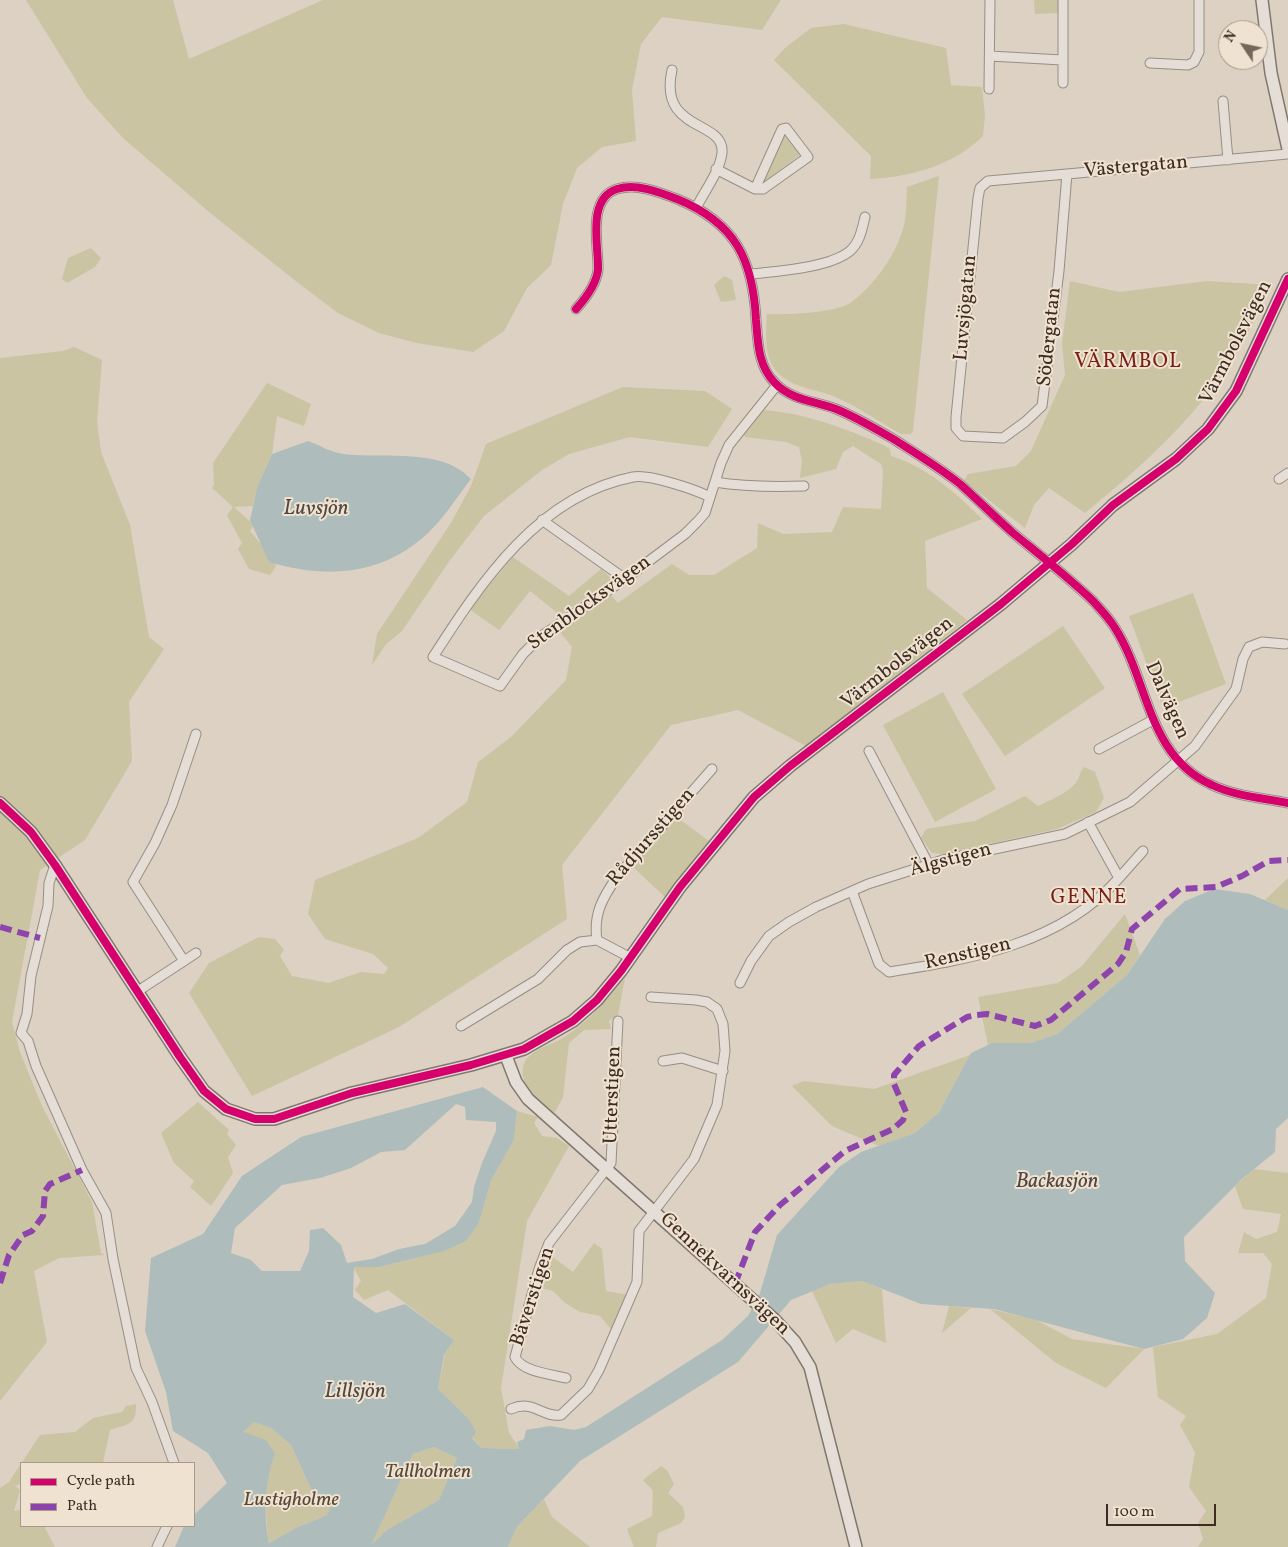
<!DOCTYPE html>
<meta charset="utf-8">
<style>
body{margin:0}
#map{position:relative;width:1288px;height:1547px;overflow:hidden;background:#dcd1c2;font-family:Vollkorn,serif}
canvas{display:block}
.legend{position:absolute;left:20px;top:1462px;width:175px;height:65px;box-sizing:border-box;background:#efe2d0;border:1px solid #a8998b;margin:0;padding:6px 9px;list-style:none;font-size:15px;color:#3e2c23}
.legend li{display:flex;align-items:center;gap:10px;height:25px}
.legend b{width:25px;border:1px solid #a8998b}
.north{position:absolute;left:1218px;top:20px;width:50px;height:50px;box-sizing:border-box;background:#efe2d0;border:1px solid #a8998b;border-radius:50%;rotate:304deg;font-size:14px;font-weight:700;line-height:20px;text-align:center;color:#3e2c23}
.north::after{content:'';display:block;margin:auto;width:18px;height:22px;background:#75665b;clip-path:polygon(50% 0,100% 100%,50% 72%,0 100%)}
.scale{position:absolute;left:1106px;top:1504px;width:110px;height:22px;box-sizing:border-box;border:2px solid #3e2c23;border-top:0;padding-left:6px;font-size:15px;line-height:18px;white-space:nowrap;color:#3e2c23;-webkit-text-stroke:4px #efe2d0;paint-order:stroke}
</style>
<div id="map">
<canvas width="1288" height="1547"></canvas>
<ul class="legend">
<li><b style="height:6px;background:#d6006c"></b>Cycle path</li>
<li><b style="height:6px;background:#8e44ad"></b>Path</li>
</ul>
<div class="north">N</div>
<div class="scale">100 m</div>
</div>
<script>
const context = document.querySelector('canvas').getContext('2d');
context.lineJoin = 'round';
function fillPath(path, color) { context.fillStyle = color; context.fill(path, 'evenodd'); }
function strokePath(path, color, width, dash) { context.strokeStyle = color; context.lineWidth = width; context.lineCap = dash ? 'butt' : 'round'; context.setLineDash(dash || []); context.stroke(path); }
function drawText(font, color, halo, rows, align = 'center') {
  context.font = font + ' Vollkorn,serif'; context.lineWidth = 4; context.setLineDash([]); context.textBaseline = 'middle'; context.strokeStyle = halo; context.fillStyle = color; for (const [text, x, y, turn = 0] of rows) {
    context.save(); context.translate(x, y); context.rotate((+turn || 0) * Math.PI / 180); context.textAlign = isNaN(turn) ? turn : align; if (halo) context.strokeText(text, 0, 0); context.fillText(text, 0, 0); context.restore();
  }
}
fillPath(new Path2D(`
 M26,0H173L189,59L323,0H781L762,30L662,17L641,44L632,90L636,141L602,147L577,168L563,204L551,265L527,288L504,331L473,352L417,343L379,333L338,313L297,282L209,212L123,138L87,98Z
 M1034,0H1058L1059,13L1035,14Z
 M844,24L946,48L951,85L982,87L985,115L983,136C954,165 911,177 870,179L871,156L774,60L785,48L811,28Z
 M784,136H788L801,154L763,183Z
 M939,176L913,431L911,434H901C878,421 857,406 833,396C823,392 811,390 800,386C763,373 765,347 767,314C785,315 836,313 850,303C874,286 897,254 904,225C907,213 906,199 907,187Z
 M91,248L101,258L95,267L67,283L62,279L68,258Z
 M724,276L732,280L736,300L721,302L714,285Z
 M1070,281L1119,292L1207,281L1271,285C1262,303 1254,322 1244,340C1205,410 1146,463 1085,513L1049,488L1034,505L1025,528L964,481L968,474L1016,466L1031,451L1065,375L1062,343Z
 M74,347L102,360L97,422L101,452L130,525L149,637L164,649L129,702L132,761L85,840L40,870L12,1022L20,1052L42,1106L92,1202L101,1253L104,1255L59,1258L34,1271L47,1342L0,1401V358L63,351Z
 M267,383L311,404L304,426L277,416L272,454L257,488L253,506L234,507L254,525L250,531L259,542L271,549L276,566L270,575L249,569L238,549L242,543L227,515L233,507L212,488L214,485L213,463Z
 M623,387L705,391L732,409L708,447L630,437L569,454L542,470L484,516L450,560L402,631L386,644L372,665L377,634L451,523L471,486L486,444Z
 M763,410C804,413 845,428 883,445L890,449L891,456C927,467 956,493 982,519L925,541L927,588L967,620L806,746L738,710L671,725L562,865L567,919L399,1027L252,1096L189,993L209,963L259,937L275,939L284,950L280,956L292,976L328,983L361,972L384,974L388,968L373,954L325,939L308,914L315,880L418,838L467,802L478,762L511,737L566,680L572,647L559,631L610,594L618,603L672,564L689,575H714L757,548L758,523L783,534L832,532L843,507L881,509L883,471L881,464L853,446L843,452L836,469L800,478L802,461L799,447L786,442L745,437L743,433Z
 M513,557L569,596L601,569L613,580L560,615L530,591L499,630L469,609Z
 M1193,593L1226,684L1163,708L1129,616Z
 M1063,626L1105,688L1005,756L962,694Z
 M943,692L996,789L935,822L883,725Z
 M1084,767L1095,772L1104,798L1096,812L1057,829L944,854L932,853L921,838L926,829L975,821L1025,796L1038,806C1050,800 1066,794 1075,784C1080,779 1079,772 1084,767Z
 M675,816L709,841L665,897L633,867Z
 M1288,878V910L1265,900Z
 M1125,914L1140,955L1127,975L1057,1034L1031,1043H992L988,1045L978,997L1058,983L1081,967Z
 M625,978L618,1015L609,1021L611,1029L584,1030L569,1043L563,1097L554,1114C540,1102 520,1088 523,1068C525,1051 549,1046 561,1039C586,1024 607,1000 625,978Z
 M970,1055L939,1112L915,1133L879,1146L832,1126L792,1086L804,1081L874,1089Z
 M198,1102L229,1130L227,1134L236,1145L228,1157L233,1173L211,1206L190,1187L194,1181L174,1163L161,1133Z
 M517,1111L538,1117L534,1123L542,1136L557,1138L569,1146L527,1221L501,1388L509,1433L520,1449L481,1448L472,1437L468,1418L438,1389L445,1354L454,1340L388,1290L364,1300L355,1290L361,1281L353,1267H379L445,1251L466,1241L479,1223L491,1181L514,1140Z
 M1254,1169L1288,1173V1547H1198L1203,1539L1198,1523L1206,1511L1189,1487L1195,1452L1180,1425L1186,1416L1158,1397L1153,1347L1217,1334L1266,1298L1272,1264L1263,1253H1238L1244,1232L1256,1239L1277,1232L1281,1214L1243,1209L1235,1186Z
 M594,1243L602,1249L606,1291L629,1295L611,1329L600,1316L580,1312L565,1303L553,1291L539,1287L550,1255L573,1272Z
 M862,1281L882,1289L886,1343L853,1329L836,1343L812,1291L830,1284Z
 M949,1306L971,1308L942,1333Z
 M990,1309L1036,1320L1072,1339L1144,1349L1106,1388L1056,1363Z
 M136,1404C137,1426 127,1424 110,1430L103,1463H21V1484L15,1486L20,1490L14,1511L21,1510V1526H46L45,1528L55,1547H0V1488L9,1482L40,1435L75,1432L93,1418L122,1412L126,1406Z
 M254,1422L271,1428L291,1445L315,1498L332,1505L327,1515L298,1527L269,1543C265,1514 264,1482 275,1454L242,1432Z
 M434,1447L457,1458L439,1500L387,1530L370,1546L413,1454Z
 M661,1466L667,1470L674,1484L668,1493L683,1507L685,1517L681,1523L658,1533L656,1547H634L627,1529L652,1516L653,1491L643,1480Z
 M544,1499L552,1517L590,1547H508L517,1527Z`), '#cac4a3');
fillPath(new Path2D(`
 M308,441C319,445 332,453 344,454C384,459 441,447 471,479C457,497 444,518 428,533C382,576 326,579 269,562L250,520L257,488L272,454Z
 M1214,889L1250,894L1288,910V1118L1276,1129L1275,1152L1242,1179L1184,1237L1185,1261L1215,1293L1207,1318L1183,1339L1144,1349L994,1309L921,1304L862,1281L830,1284L791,1300L738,1362L580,1461L517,1527L508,1547H175L184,1526H194V1515L227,1483L208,1453L173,1431L166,1392L145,1331L151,1258L203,1234L242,1176L301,1137L483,1087L517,1111L514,1140L491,1181L479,1223L466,1241L445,1251L379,1267H354L353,1297L376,1313L405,1304L454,1340L444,1355L438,1389L468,1418L476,1432L472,1438L481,1448L519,1449L517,1442L524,1439L526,1430L550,1426L574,1430L586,1427L722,1340L748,1316L760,1293L777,1235L839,1167L861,1152L915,1133L939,1112L971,1053L992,1043H1031L1057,1034L1127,975L1165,919L1185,901ZM456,1104L465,1107L466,1120L496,1122V1131L482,1163L474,1187L472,1202L455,1226L425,1244L399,1249L372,1259L347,1263L341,1245L323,1228L310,1230L309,1251L300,1271H262L251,1260L231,1253L235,1228L282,1185L320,1178L351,1168L381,1152L405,1150ZM254,1422L271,1428L291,1445L315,1498L331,1506L327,1515L298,1527L269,1543C263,1515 265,1480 275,1454L266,1440L243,1432ZM434,1447L457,1458L439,1500L387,1530L371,1545L413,1454Z`), '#aebdbc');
const street = new Path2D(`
 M990,56L1062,60
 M1150,63L1188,65L1194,62L1199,52V0
 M672,70C658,133 725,119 722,153C720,171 704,192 696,208
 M1063,83V0
 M989,89L990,0
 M1223,101L1228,160
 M716,169L755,189H763L808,157L786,128L782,129L755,189
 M1067,174L1059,271L1042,406L1025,422L1003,438L963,436L956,428V417L978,198L980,188L988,181L1067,174L1288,154
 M752,274C778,271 829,268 850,251C860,242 862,229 865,217
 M576,309C586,298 596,285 598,270C599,247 586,199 617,189C636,183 659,192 677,199C736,223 753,260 756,320C758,343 758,366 775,383C791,400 815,401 836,409C856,417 876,429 895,440C917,454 940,468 960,484C978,500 995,517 1013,533C1041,556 1068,577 1094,602C1101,610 1109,618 1115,628C1149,681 1147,756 1212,785C1235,796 1263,798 1288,803
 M1279,479L1288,473
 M715,482C745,487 773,487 804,486
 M710,497C694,489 649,474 633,477C539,495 481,582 433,657L500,686L523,654L540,637L625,579L685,534L698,521L705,513L721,463L729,445L777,385
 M542,520L625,579
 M1099,749L1153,720
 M869,751L929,865
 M55,865L49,883L48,906L31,976L27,1014L21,1033L28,1041L36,1066L82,1170L106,1213L113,1259L136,1368L152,1402L174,1463
 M1119,878L1143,851
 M852,891L879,964L889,972C971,959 1061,944 1119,878L1088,822
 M597,940C593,914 603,897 617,877L712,769
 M184,961L196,953
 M740,983L751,961L769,936L789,922L816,907L868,884L943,860L1065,834L1130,802L1195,746L1236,689L1243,659L1249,647L1262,642L1285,644
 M138,991L184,961L133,882L155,843L172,805L196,734
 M461,1026L538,979L567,950L580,942L597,940L629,957
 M663,1061L682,1058L723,1071
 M566,1378C551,1374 522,1372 515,1357L539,1269L549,1243L611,1163L618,1021
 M511,1409C534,1399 542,1418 561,1415L588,1389L599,1370L637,1282L639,1231L694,1159L717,1105L725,1051L723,1024L717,1009L707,1002L696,1000L651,997
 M157,1547L167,1526`);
const secondary = new Path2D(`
 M1262,0L1271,73L1288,149
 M0,803L31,832L55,865L180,1057L204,1091L226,1109L255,1119H274L352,1093L471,1065L524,1049L573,1021L597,1000L621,971L680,887L754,797L790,766L1001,604L1072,544L1113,505L1176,459L1208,429L1236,391L1288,279
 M506,1056L516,1082L528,1099L775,1320L795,1342L810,1367L856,1547`);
strokePath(street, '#978e84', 11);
strokePath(secondary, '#807870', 14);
strokePath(street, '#e4ded6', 9);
strokePath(secondary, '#e4ded6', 11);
strokePath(new Path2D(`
 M0,927L40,938
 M0,1283L9,1255L23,1235L32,1231L43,1216L45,1191L50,1184L82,1170
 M735,1284L755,1232L780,1205L845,1151L893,1129L903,1120L906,1112L894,1084V1075L919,1046L967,1017L977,1015L987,1014L1035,1026L1051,1020L1118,964L1126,952L1132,929L1180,889L1216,887L1242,876L1269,861L1288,860`), '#8e44ad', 6, [12, 6]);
strokePath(new Path2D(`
 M576,309C586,298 596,285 598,270C599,247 586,199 617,189C636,183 659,192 677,199C736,223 753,260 756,320C758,343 758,366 775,383C791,400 815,401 836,409C856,417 876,429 895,440C917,454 940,468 960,484C978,500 995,517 1013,533C1041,556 1068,577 1094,602C1101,610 1109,618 1115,628C1149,681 1147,756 1212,785C1235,796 1263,798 1288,803
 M0,803L31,832L55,865L180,1057L204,1091L226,1109L255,1119H274L352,1093L471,1065L524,1049L573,1021L597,1000L621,971L680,887L754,797L790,766L1001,604L1072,544L1113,505L1176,459L1208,429L1236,391L1288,279`), '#d6006c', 8);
drawText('20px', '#3e2c23', '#efe2d0', [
 ["Västergatan",1136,168,-5],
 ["Luvsjögatan",967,308,-85],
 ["Södergatan",1051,337,-84],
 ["Värmbolsvägen",1237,343,-63],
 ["Stenblocksvägen",590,604,-36],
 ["Värmbolsvägen",898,664,-38],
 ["Dalvägen",1166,701,66],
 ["Rådjursstigen",652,838,-49],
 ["Älgstigen",951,861,-15],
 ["Renstigen",968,955,-13],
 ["Utterstigen",614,1095,-88],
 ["Gennekvarnsvägen",724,1275,43],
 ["Bäverstigen",534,1297,-72]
]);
drawText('italic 20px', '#574838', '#efe2d0', [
 ["Tallholmen",428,1473],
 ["Lustigholme",291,1501]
]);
context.letterSpacing = '1px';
drawText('21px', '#7a1f14', '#efe2d0', [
 ["VÄRMBOL",1128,363],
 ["GENNE",1089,899]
]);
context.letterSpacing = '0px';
drawText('italic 21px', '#504741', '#efe2d0', [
 ["Luvsjön",316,510],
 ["Backasjön",1057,1183],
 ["Lillsjön",355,1393]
]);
</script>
